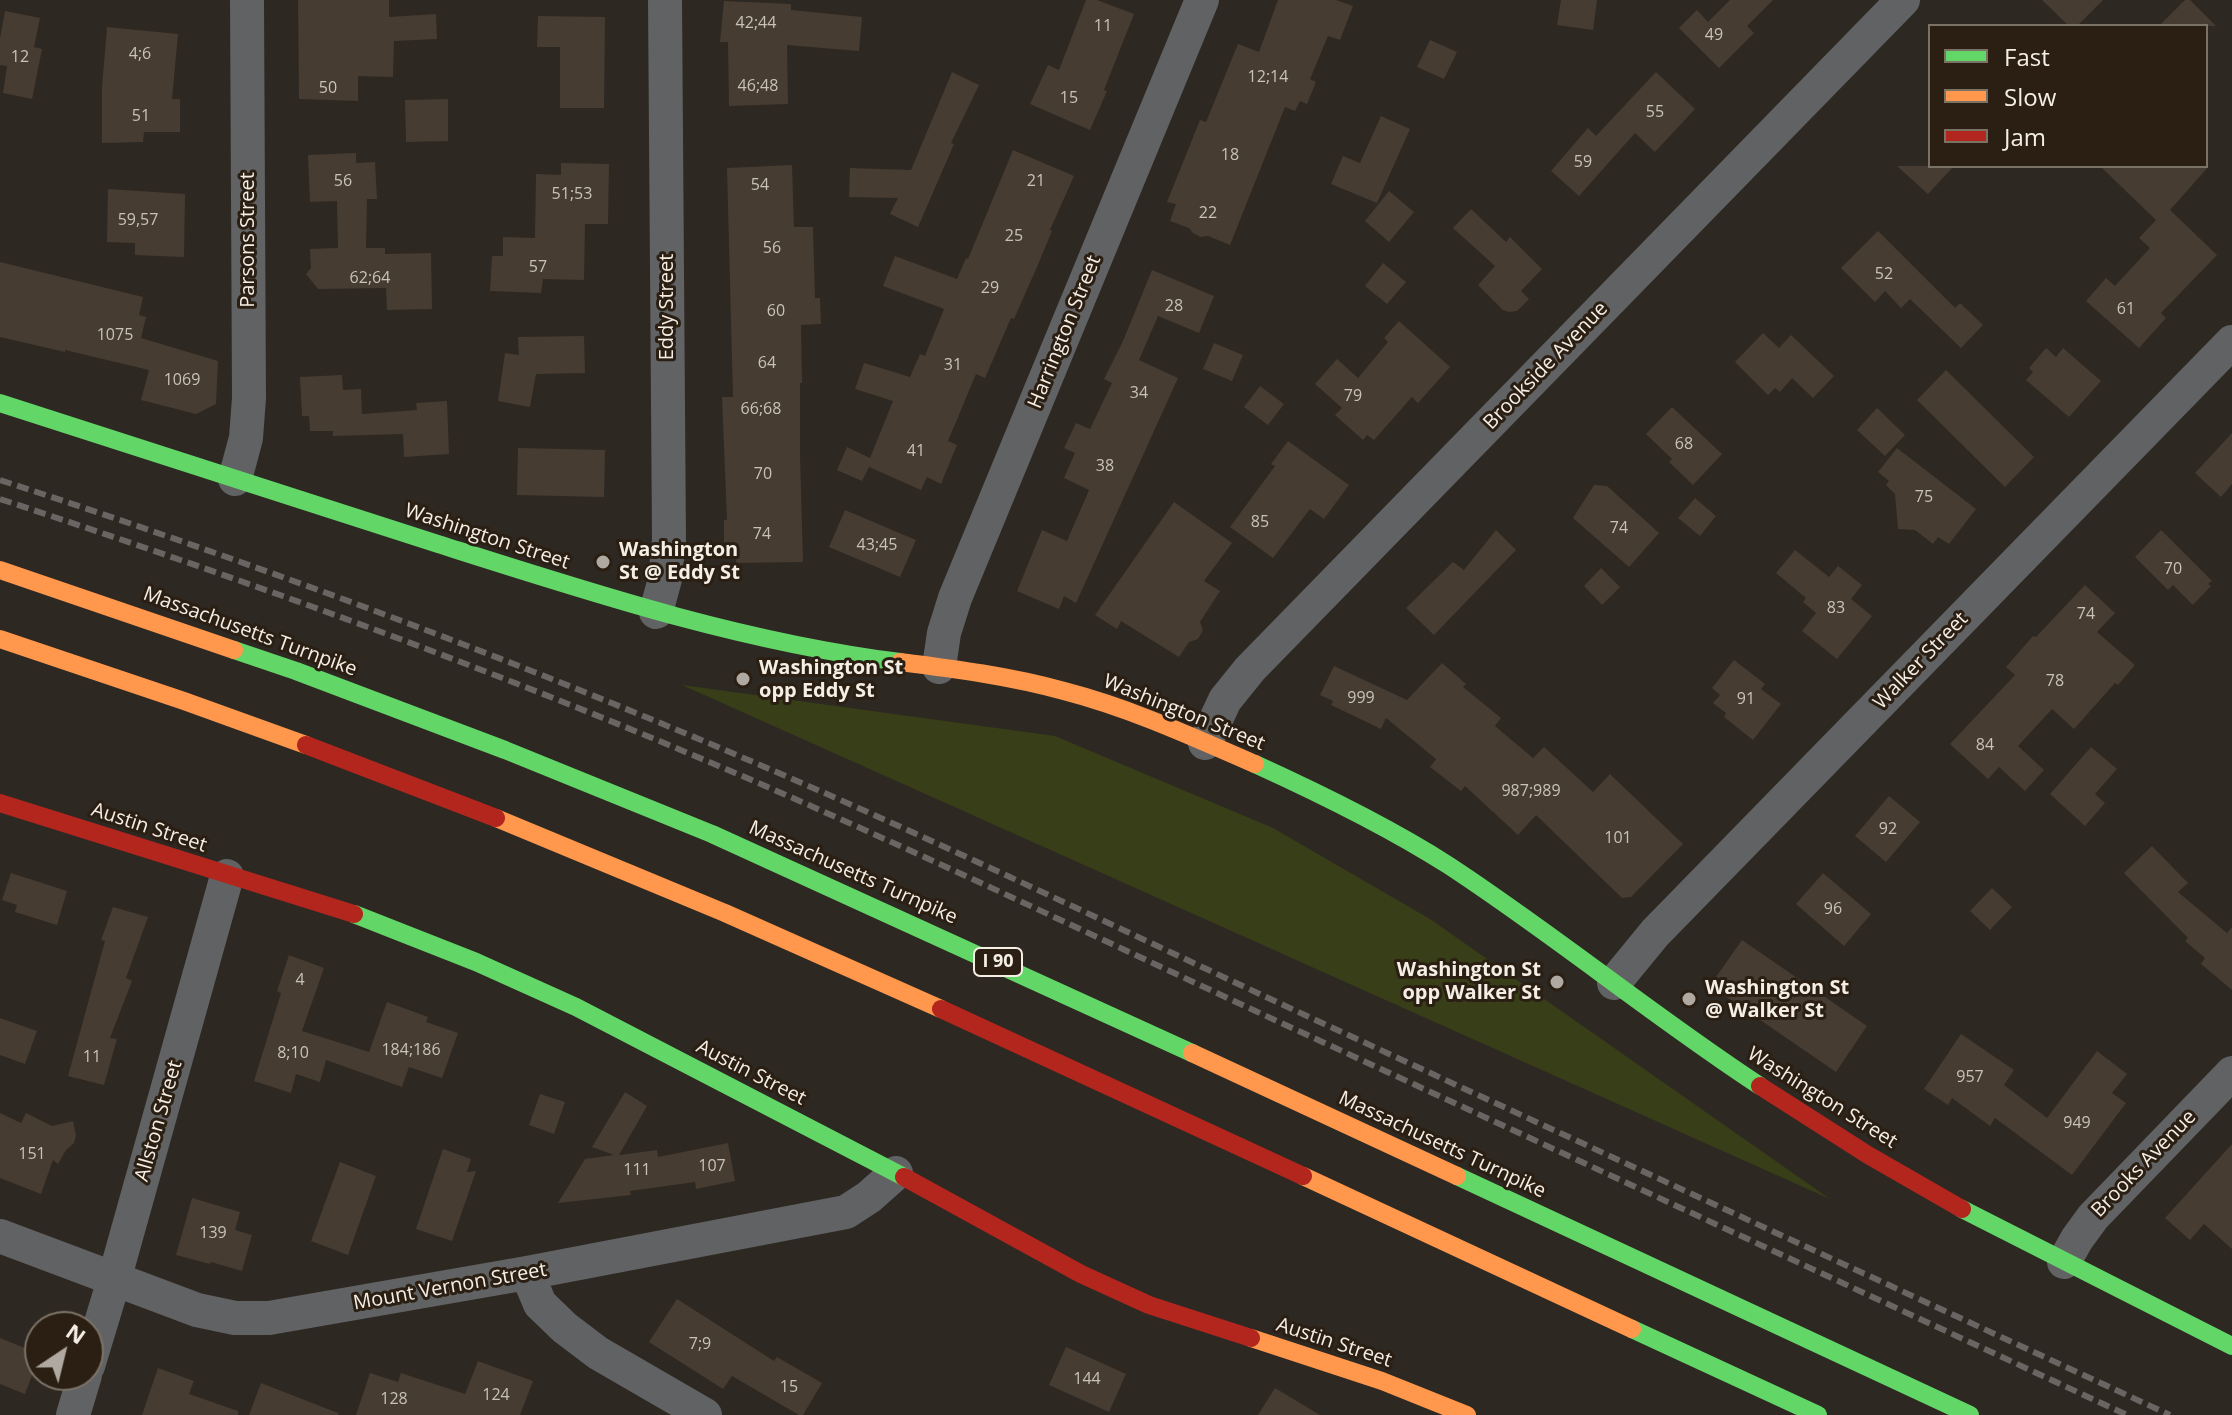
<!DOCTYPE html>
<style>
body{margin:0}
#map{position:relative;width:2232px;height:1415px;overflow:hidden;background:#2e2822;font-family:"Open Sans",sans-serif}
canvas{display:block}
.legend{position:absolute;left:1928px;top:24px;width:280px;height:144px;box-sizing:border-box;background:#2a1f12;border:2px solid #7b7266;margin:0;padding:10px 14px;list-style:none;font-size:24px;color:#f5eee5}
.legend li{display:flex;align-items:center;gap:16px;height:40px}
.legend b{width:40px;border:2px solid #7b7266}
.north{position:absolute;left:24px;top:1311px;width:80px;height:80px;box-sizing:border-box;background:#2a1f12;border:2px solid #7b7266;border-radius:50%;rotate:35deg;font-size:22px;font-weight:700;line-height:32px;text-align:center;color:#f5eee5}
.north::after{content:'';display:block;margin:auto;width:28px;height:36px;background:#afa9a1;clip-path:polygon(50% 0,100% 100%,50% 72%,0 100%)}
</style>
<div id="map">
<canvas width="2232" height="1415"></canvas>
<ul class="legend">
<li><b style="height:10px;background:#63d668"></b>Fast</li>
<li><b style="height:10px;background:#ff974d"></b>Slow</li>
<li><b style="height:10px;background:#b3261e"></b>Jam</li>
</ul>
<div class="north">N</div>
</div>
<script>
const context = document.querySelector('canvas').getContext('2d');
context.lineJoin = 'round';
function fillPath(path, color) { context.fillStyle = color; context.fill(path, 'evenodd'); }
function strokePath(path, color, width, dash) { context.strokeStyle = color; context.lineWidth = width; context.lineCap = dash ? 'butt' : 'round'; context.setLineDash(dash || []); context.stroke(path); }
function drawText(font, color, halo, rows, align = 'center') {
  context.font = font + ' "Open Sans",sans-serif'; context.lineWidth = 6; context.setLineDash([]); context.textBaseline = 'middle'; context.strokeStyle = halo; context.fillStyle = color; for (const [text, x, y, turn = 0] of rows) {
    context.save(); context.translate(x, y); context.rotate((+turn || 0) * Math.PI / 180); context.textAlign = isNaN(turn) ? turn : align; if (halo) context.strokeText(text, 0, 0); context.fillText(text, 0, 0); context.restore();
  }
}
fillPath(new Path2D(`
 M682,685L1055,736L1273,828L1430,919L1830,1199Z`), '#383e18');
fillPath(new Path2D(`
 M298,0H389V17L436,14L437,39L394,41L393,77L358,76V101L299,99Z
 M1086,0H1097L1134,14L1104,90L1107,91L1090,130L1030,104L1048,65L1059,70Z
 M1278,0H1336L1353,6L1340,40L1328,36L1310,79L1316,82L1307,104L1300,101L1295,111L1285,107L1230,245L1208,236L1201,237L1193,233L1189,228L1170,221L1176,204L1167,202L1200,120L1206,122L1238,44L1259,52Z
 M1561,0H1597L1593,30L1557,25Z
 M1730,0H1773L1747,26L1754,33L1719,68L1679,28L1697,10L1708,22Z
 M2042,0H2103L2077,26H2069Z
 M2185,0H2190L2216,26H2159Z
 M724,1L791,4V10L862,17L859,51L787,45L788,104L729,106L728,42H720Z
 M5,11L40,18L34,47L42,49L32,99L3,93L7,66L0,65V38Z
 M538,16L605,17L604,108H560V47H537Z
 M107,27L178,34L172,99H180V132H144L143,142L102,143V87Z
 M1430,40L1457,52L1444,79L1417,67Z
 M952,72L979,85L951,143L954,144L918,227L890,214L898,198L849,197L850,168L911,170Z
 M1656,72L1695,109L1655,152L1635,133L1579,196L1551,171L1588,128L1596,136Z
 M448,99V141L406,142L405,100Z
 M1381,116L1410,129L1377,203L1331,184L1343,156L1360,163Z
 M1013,150L1074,176L1050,230L1052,231L1037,267L1014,319L1011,318L985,378L976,374L948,441L957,445L941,484L927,477L921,490L869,467L862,481L837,470L847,447L870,458L893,401L855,389L864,363L910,377L920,354L925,356L944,309L883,286L895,256L957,279L966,258L968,259Z
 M356,153V163L375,162L377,199H367L366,248H385V254L431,253L432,309L387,310L386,288L318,289L306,274L311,268L310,249L338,248L337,201L310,202L308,155Z
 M561,163L609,164L608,224H585L584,280L543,279L541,293L490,291L492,256H503V237L535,238L536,174L561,175Z
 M792,165L794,227H813L815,298H820L821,324L801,325L802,383H800V454L803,562L736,563L735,548H724V520H727L722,397H733L727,168Z
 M1897,166H1954L1928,194Z
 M2100,166H2209L2170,210L2217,255L2161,313L2166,318L2139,348L2086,301L2106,278L2115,286L2150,248L2139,238L2156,220Z
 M108,189L185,194L184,257L135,255V243L107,242Z
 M1389,191L1414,212L1389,242L1365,221Z
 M1471,209L1506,242L1510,237L1542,269L1521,291L1529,299L1517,311L1509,312L1503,310L1478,285L1495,266L1453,228Z
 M1878,231L1955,308L1960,303L1983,325L1961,348L1910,299L1901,308L1885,291L1875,302L1841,268Z
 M0,262L143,297L139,315L146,317L141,338L218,361L216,404L196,414L141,400L149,370L65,350V352L0,337Z
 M1383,263L1406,282L1387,304L1365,286Z
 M1152,270L1214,296L1199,333L1158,316L1139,360L1178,378L1076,603L1064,596L1059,609L1017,591L1042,530L1067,541L1089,490L1064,478L1075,453L1064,448L1076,423L1090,429L1112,383L1104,379L1123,341Z
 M1399,321L1450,367L1418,403L1412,397L1374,440L1367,435L1363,440L1335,415L1342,408L1315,384L1337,359L1358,378L1388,342L1384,338Z
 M1763,333L1779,348L1791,335L1834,376L1813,398L1792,378L1780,392L1775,388L1768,395L1735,362Z
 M584,336L585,373L536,374L530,407L498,401L505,353L519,355L518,337Z
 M1214,343L1243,355L1232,381L1203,369Z
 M2046,348L2056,357L2063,348L2101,381L2069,417L2026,380L2033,372L2029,368Z
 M1946,370L2034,457L2005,487L1917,400Z
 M342,375L343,390L361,389L362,414L417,410L416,403L447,401L449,454L404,457L403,434L333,436V431H310L309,416H302L300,377Z
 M1260,386L1284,404L1268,425L1244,407Z
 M1672,407L1722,454L1693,485L1669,462L1672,459L1646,434Z
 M1877,408L1905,435L1885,456L1857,430Z
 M2232,433V484L2221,497L2195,473Z
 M1288,441L1349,485L1324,519L1310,509L1273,558L1230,527L1275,466L1271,464Z
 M518,448L605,450L604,497L517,495Z
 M1897,448L1976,509L1949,544L1938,537L1933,544L1915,530L1898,529L1895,494L1886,485L1889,481L1878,472Z
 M1594,485L1607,486L1659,533L1629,567L1573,518Z
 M1695,498L1716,516L1700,536L1678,518Z
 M1174,502L1232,543L1204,581L1220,591L1200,622L1203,630L1198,639L1189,642L1179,657L1121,621L1117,629L1095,615Z
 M845,510L916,540L900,577L829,547Z
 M1496,530L1516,550L1434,635L1406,608L1453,562L1464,570Z
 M2161,530L2212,581L2208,584L2211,586L2193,605L2173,585L2168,590L2135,557Z
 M1795,550L1829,577L1838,566L1862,585L1851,599L1872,616L1837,659L1802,631L1816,613L1803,602L1806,598L1776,573Z
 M1601,568L1620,587L1602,605L1584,586Z
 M2085,585L2115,613L2097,632L2135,665L2118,685L2115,683L2074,729L2052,709L2018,746L2044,770L2025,791L1999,767L1988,779L1950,744L2015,675L2006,667L2033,636L2036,637Z
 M1734,660L1765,684L1761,689L1781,704L1753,740L1724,717L1726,713L1713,703L1720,695L1712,688Z
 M1442,663L1466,684L1463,687L1501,718L1495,726L1533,758L1544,747L1593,792L1610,774L1683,844L1631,897L1622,898L1536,815L1518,835L1465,786L1461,791L1430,767L1436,759L1386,718L1381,729L1331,705L1333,701L1320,695L1334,666L1407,700Z
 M2091,747L2117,769L2095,794L2105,803L2085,826L2050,794Z
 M1889,796L1920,822L1886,862L1855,836Z
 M2152,846L2188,883L2178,892L2227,933L2232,927V990L2201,964L2205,958L2185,941L2188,938L2124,873Z
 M11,873L67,891L57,925L15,912L17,905L2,900Z
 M1823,873L1871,914L1844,946L1796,904Z
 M1992,888L2012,907L1990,930L1970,911Z
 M113,907L148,917L126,978L132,981L110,1038L117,1039L104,1085L68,1076L105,941L101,940Z
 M1742,940L1867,1026L1836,1072L1718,991L1716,977Z
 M289,955L324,968L302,1031L369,1052L387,1002L428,1017L426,1022L458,1033L442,1078L409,1067L402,1087L326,1060L320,1082L296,1074L291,1093L254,1081L281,993L277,991Z
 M0,1018L37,1031L25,1064L0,1055Z
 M1961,1034L2014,1070L2004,1085L2047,1118L2097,1051L2127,1074L2112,1093L2126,1103L2072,1175L1995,1118L1990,1126L1952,1098L1948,1105L1924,1089Z
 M625,1092L647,1106L619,1155L657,1150L658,1157L728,1143L735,1181L696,1189L695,1182L630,1191L631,1195L558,1203L585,1159L614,1155L592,1147Z
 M540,1094L565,1102L554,1134L529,1125Z
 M0,1113L21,1123L26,1113L52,1126L73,1121L76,1135L74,1143L66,1150L58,1164L53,1160L41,1194L0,1178Z
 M2232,1144V1249L2204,1224L2190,1240L2165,1218Z
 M443,1149L471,1159L467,1172L476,1171L452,1241L416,1229Z
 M340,1162L376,1176L348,1255L311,1241Z
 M192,1198L240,1212L235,1230L252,1235L242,1271L211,1262L210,1264L176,1255Z
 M677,1299L774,1361L777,1357L822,1383L803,1415H799L732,1376L723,1389L649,1342Z
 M0,1338L40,1354L25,1394L0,1384Z
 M1066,1347L1126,1374L1109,1412L1049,1385Z
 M478,1361L533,1381L520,1415H356L370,1373L398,1382L401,1373L465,1394Z
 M158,1368L194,1381L189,1394L238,1411V1415H142Z
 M261,1383L338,1413V1415H249Z
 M1275,1388L1320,1415H1258Z`), '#463c31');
strokePath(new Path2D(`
 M235,479L246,438L249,398L247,0
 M656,612L665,579L669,540L665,0
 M939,667L944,633L955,598L1202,0
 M1205,743L1225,700L1250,669L1903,0
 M1614,983L1655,933L2232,342
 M0,1236L197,1310L235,1318H269L527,1273L846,1212L869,1197L896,1173
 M2064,1262L2077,1239L2093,1217L2232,1073
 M527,1273L540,1304L565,1328L598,1353L705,1415
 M88,1366L114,1280L227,876
 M73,1415L85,1375`), '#616263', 34);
strokePath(new Path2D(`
 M0,403C146,450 292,497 438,544C589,592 741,642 900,662
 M234,650L296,671L505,750L712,834L1192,1053
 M1255,764C1321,794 1387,826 1448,865C1555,935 1653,1016 1760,1086
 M354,914L476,962L576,1007L904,1177
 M1457,1176L1970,1415
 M1962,1209L2232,1346
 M1632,1329L1818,1415`), '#63d668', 18);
strokePath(new Path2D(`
 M0,570L234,650
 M0,639L184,701L306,745
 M900,662C955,669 1010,676 1064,691C1130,708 1193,737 1255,764
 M496,818L725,913L941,1009
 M1192,1053L1457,1176
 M1303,1176L1632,1329
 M1251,1338L1382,1381L1467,1415`), '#ff974d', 18);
strokePath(new Path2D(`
 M306,745L496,818
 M0,803L354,914
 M941,1009L1303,1176
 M1760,1086L1868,1155L1962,1209
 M904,1177L1081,1274L1149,1305L1251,1338`), '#b3261e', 18);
strokePath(new Path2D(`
 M0,480C260,565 516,660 767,768C949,846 1128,933 1307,1016C1595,1149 1882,1282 2170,1415
 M0,499C258,584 514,677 763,785C945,864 1123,950 1303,1033C1578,1160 1853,1288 2127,1415`), '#686563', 6, [12, 6]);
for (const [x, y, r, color] of [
 [603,562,8,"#afa9a1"],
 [743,679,8,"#afa9a1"],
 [1557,982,8,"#afa9a1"],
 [1689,999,8,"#afa9a1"]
]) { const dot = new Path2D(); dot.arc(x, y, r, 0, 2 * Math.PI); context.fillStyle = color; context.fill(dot); strokePath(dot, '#2a1f12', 3); }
drawText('16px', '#c9c2b8', null, [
 ["42;44",756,23],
 ["11",1103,26],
 ["49",1714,35],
 ["4;6",140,54],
 ["12",20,57],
 ["12;14",1268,77],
 ["46;48",758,86],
 ["50",328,88],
 ["15",1069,98],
 ["55",1655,112],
 ["51",141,116],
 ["18",1230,155],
 ["59",1583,162],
 ["56",343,181],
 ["21",1036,181],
 ["54",760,185],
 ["51;53",572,194],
 ["22",1208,213],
 ["59,57",138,220],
 ["25",1014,236],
 ["56",772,248],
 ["57",538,267],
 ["52",1884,274],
 ["62;64",370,278],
 ["29",990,288],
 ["28",1174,306],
 ["61",2126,309],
 ["60",776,311],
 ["1075",115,335],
 ["64",767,363],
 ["31",953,365],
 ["1069",182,380],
 ["34",1139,393],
 ["79",1353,396],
 ["66;68",761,409],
 ["68",1684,444],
 ["41",916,451],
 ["38",1105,466],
 ["70",763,474],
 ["75",1924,497],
 ["85",1260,522],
 ["74",1619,528],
 ["74",762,534],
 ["43;45",877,545],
 ["70",2173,569],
 ["83",1836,608],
 ["74",2086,614],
 ["78",2055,681],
 ["999",1361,698],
 ["91",1746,699],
 ["84",1985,745],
 ["987;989",1531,791],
 ["92",1888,829],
 ["101",1618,838],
 ["96",1833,909],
 ["4",300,980],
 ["184;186",411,1050],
 ["8;10",293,1053],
 ["11",92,1057],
 ["957",1970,1077],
 ["949",2077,1123],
 ["151",32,1154],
 ["107",712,1166],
 ["111",637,1170],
 ["139",213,1233],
 ["7;9",700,1344],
 ["144",1087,1379],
 ["15",789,1387],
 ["124",496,1395],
 ["128",394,1399]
]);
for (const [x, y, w] of [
 [998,962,48]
]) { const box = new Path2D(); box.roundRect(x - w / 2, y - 14, w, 28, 6); context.fillStyle = '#2a1f12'; context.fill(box); strokePath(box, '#f5eee5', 2); }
drawText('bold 18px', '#f5eee5', null, [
 ["I 90",998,962]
]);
drawText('20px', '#f5eee5', '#2a1f12', [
 ["Parsons Street",248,240,-90],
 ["Eddy Street",667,307,-90],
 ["Harrington Street",1065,332,-68],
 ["Brookside Avenue",1546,366,-46],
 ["Washington Street",487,537,18],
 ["Massachusetts Turnpike",250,632,20],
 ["Walker Street",1921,661,-46],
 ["Washington Street",1184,713,22],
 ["Austin Street",149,828,18],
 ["Massachusetts Turnpike",853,873,24],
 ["Austin Street",751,1073,27],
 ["Washington Street",1822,1098,32],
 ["Allston Street",159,1121,-74],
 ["Massachusetts Turnpike",1442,1145,25],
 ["Brooks Avenue",2144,1164,-46],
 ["Mount Vernon Street",450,1287,-10],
 ["Austin Street",1334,1343,18]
]);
drawText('bold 20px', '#f5eee5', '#2a1f12', [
 ["Washington",619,550],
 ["St @ Eddy St",619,573],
 ["Washington St",759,668],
 ["opp Eddy St",759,691],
 ["Washington St",1541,970,"right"],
 ["opp Walker St",1541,993,"right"],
 ["Washington St",1705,988],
 ["@ Walker St",1705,1011]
], 'left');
</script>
